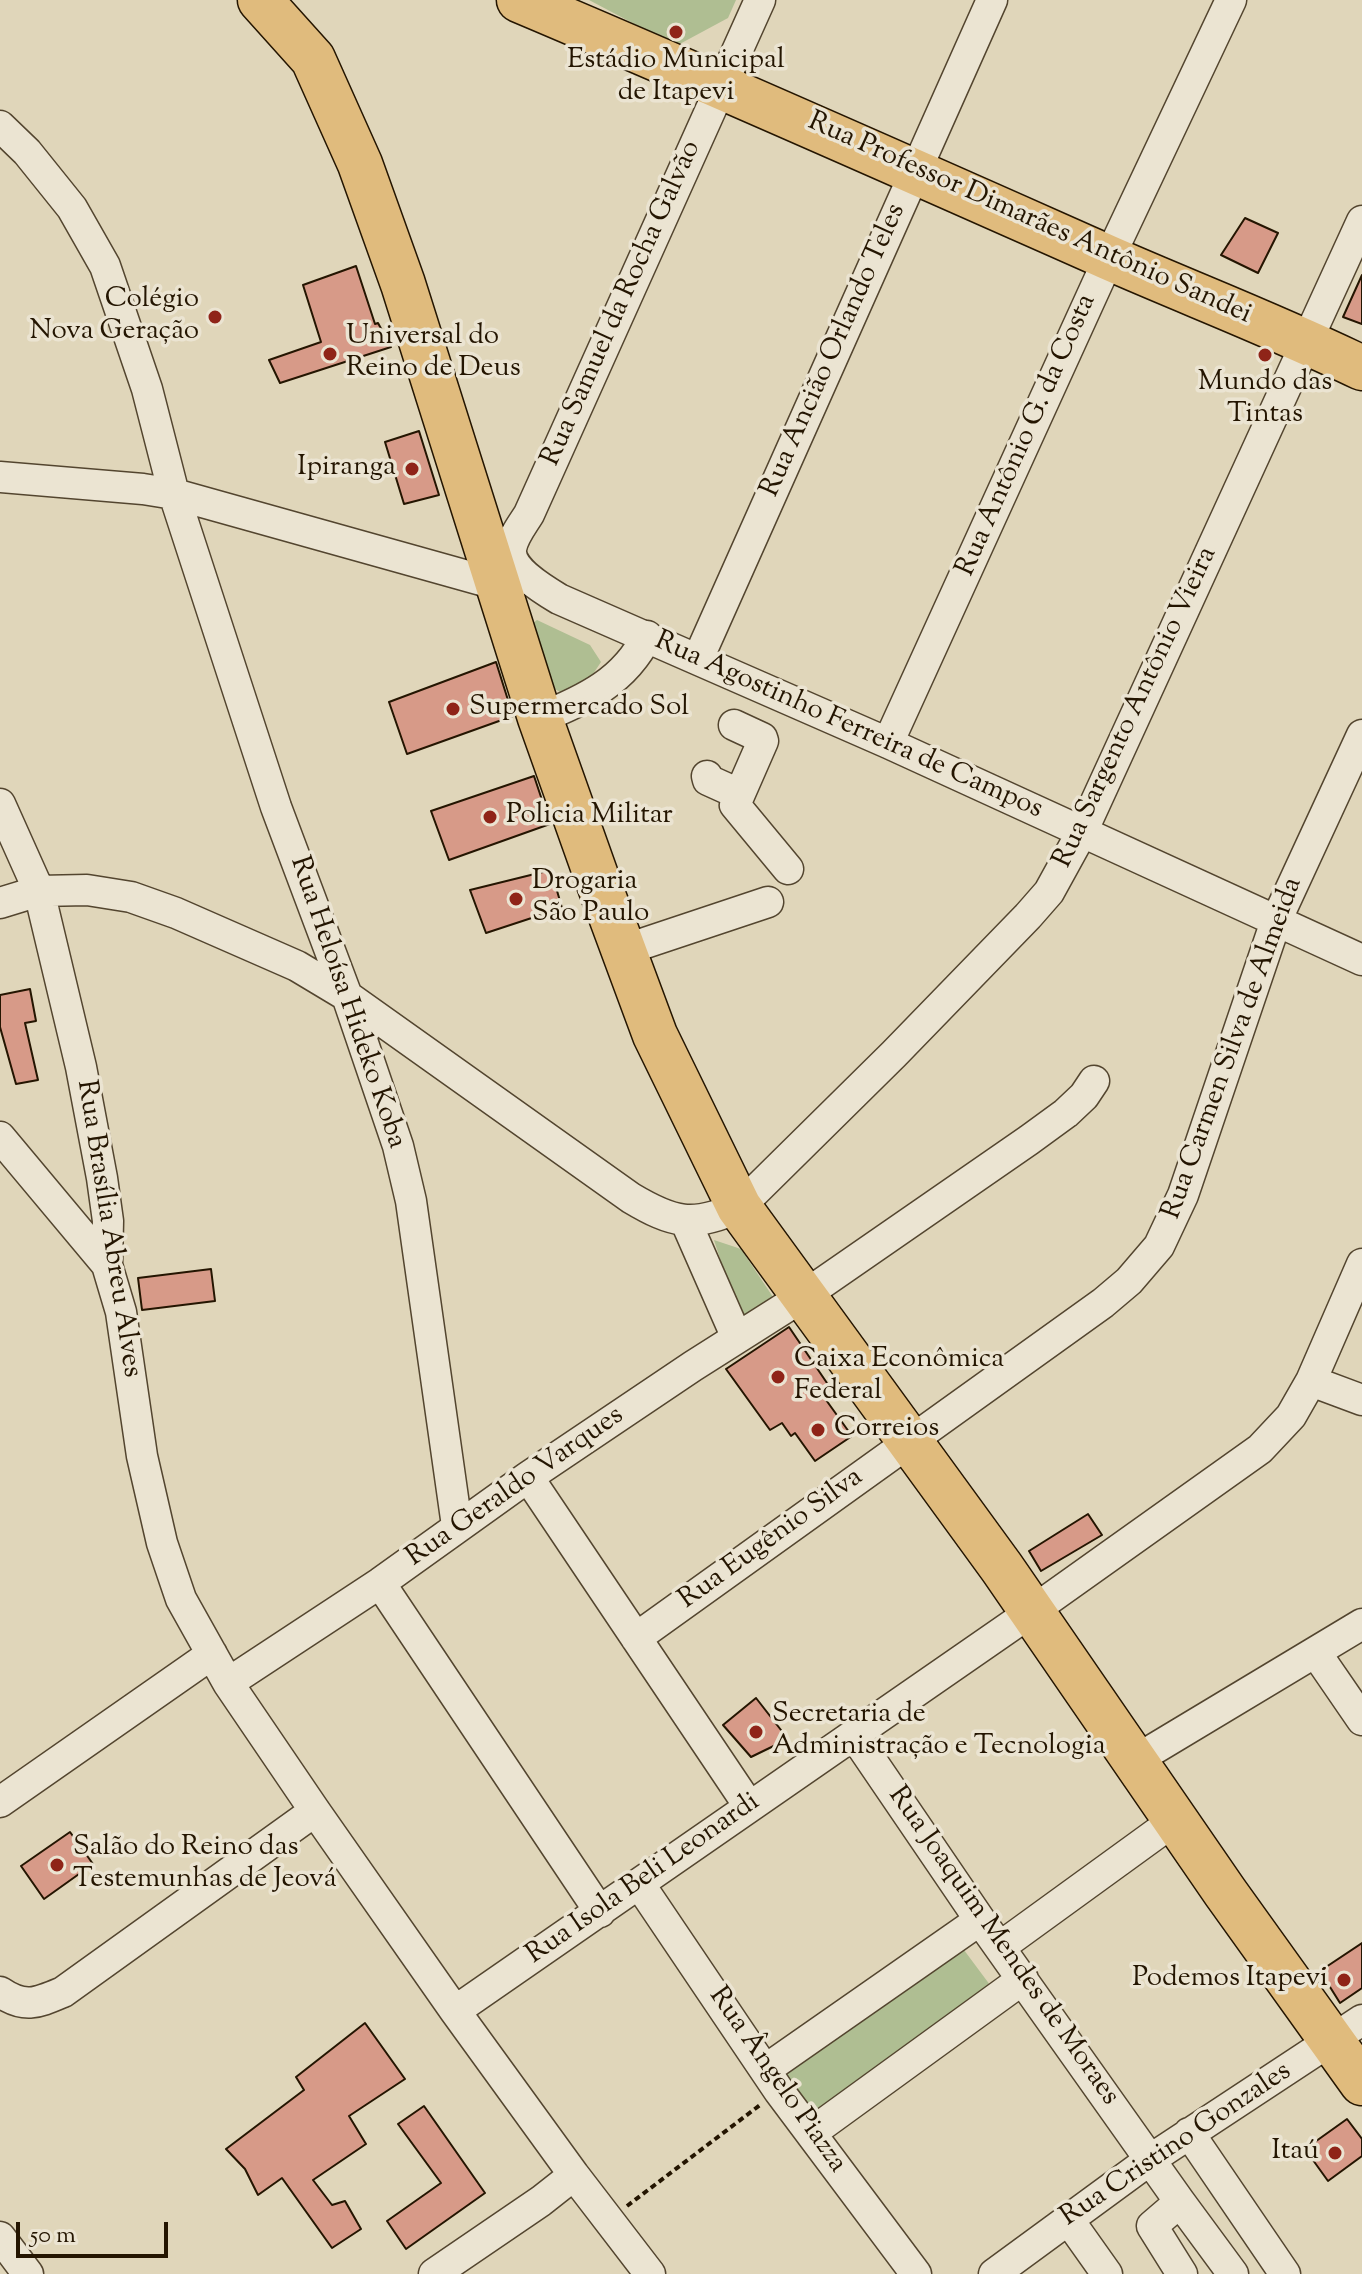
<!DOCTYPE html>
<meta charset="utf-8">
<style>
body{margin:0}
#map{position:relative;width:1362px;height:2274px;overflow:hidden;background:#e0d6ba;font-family:"Sorts Mill Goudy",serif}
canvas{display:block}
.scale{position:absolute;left:16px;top:2222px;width:152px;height:36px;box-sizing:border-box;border:4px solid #241501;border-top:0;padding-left:10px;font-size:24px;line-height:28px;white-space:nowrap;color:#241501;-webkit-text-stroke:6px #ebe4d2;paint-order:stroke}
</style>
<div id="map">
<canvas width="1362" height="2274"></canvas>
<div class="scale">50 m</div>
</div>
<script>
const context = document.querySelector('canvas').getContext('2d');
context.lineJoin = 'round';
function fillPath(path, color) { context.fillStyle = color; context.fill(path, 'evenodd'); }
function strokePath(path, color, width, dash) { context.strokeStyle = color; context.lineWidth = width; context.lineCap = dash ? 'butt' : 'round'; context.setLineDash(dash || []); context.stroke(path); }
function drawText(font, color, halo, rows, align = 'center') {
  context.font = font + ' "Sorts Mill Goudy",serif'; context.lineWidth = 7; context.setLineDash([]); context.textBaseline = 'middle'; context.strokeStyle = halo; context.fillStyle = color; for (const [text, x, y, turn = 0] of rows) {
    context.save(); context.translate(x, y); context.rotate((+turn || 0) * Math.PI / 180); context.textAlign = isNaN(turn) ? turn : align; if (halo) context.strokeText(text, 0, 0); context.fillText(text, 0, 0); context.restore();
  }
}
fillPath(new Path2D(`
 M589,0H736L728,18L676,46Z
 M537,620L590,645L601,662L589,680L564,694L549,686L528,627Z
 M714,1240L741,1249L775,1300L739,1318Z
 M961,1946L993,1989L809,2119L776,2073Z`), '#afbe92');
const building = new Path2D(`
 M1245,218L1278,233L1258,273L1221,255Z
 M356,266L375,324L378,323L391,347L280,383L269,360L321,342L303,285Z
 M1362,275V324L1343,317Z
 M419,431L439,495L404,504L385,442Z
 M496,662L513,716L407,754L389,702Z
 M534,776L550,824L449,860L431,811Z
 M551,870L562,908L486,933L470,890Z
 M30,989L36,1021L25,1023L38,1080L16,1084L0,1027V995Z
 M211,1269L215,1301L142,1310L138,1278Z
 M789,1327L829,1386L821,1393L852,1436L815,1461L795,1433L791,1436L782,1423L770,1430L726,1369Z
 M1088,1514L1102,1535L1041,1571L1029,1551Z
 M756,1698L788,1739L751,1757L723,1725Z
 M70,1832L93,1864L44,1899L21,1866Z
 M1362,1943V1988L1340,2003L1320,1971Z
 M365,2023L405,2079L349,2116L366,2144L313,2180L332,2205L345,2201L361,2229L332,2248L282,2178L258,2195L245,2169L226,2149L304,2090L296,2077Z
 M424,2106L485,2193L406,2249L387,2221L441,2183L398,2124Z
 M1347,2119L1362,2139V2156L1328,2181L1305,2149Z`);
fillPath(building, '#d79a88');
strokePath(building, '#241501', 2);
const minor = new Path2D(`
 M760,0L529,514C523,524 513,536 511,549C509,569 544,590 559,599L888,743L1362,960
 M0,126L27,152L72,208L105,266L147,389L174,494L276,807L347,996L398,1146L411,1201L457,1526
 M0,477L143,489L174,494L510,588
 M698,659L992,0
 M540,718C585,700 625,681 647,636
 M734,725L762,738L763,741L735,805L788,869
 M888,743L1109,258L1231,0
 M707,776L708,780L739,794
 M0,804L39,891L81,1067L102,1178L108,1221L107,1265L121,1312L142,1456L162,1543L181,1599L228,1683L315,1811L455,2011L574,2175L650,2274
 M0,903L39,891L87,890L131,897L176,913L297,966L347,996L631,1198C673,1223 693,1228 739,1207L894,1054L1028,916L1049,892L1082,832L1362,221
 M624,950L768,902
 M0,1137L107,1265
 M686,1222L737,1338
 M1311,1381L1362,1400
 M528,1477L749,1806
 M380,1583L600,1912
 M636,1638L1103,1303L1129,1281L1159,1246L1183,1195L1276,921L1362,735
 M1316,1653L1362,1720
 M228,1683L380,1583L528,1477L693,1366L805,1295L1029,1140L1066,1113L1084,1096L1094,1081
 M854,1735L980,1920L1180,2202L1152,2226L1182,2274
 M1134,1761L1362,1624
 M0,1802L212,1654
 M640,1885L779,2091L916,2274
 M1000,1947L1175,1820
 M0,1992C25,2009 37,2003 63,1992L315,1811
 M455,2011L1031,1612L1260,1449L1291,1416L1311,1381L1362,1264
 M765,2070L980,1920
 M811,2133L1023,1979
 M1189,2133L1285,2274
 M1180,2202L1233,2274
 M1068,2219L1107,2274
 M0,2237L28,2274
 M434,2274L541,2201L574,2175
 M994,2274L1151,2159L1362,2020`);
const highway = new Path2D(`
 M260,0L313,59L360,164L403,284L540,718L599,884L655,1035L739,1207L1002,1568L1225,1892L1362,2083
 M519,0C716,83 911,170 1107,257C1191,294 1278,327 1362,368`);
strokePath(minor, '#53452f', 33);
strokePath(highway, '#241501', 47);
strokePath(new Path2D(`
 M627,2206L760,2105`), '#241501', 4, [6, 4]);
strokePath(minor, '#ebe4d2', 30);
strokePath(highway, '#e0bb7d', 44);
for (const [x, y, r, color] of [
 [676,32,8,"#8f2418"],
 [215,317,8,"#8f2418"],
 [330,354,8,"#8f2418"],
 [1265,355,8,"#8f2418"],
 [412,469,8,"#8f2418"],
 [453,709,8,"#8f2418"],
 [490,817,8,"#8f2418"],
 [516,899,8,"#8f2418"],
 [778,1377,8,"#8f2418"],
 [818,1430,8,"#8f2418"],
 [756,1732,8,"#8f2418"],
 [57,1865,8,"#8f2418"],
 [1344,1980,8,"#8f2418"],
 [1335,2153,8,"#8f2418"]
]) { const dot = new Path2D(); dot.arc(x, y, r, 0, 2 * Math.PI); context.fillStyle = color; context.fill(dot); strokePath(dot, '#ebe4d2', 3); }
drawText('28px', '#241501', '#ebe4d2', [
 ["Estádio Municipal",676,62,"center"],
 ["de Itapevi",676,94,"center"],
 ["Colégio",199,301,"right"],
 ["Nova Geração",199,333,"right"],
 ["Universal do",346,338],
 ["Reino de Deus",346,370],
 ["Mundo das",1265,384,"center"],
 ["Tintas",1265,416,"center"],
 ["Ipiranga",396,469,"right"],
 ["Supermercado Sol",469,709],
 ["Policia Militar",506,817],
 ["Drogaria",532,883],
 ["São Paulo",532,915],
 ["Caixa Econômica",794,1361],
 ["Federal",794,1393],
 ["Correios",834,1430],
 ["Secretaria de",772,1716],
 ["Administração e Tecnologia",772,1748],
 ["Salão do Reino das",73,1849],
 ["Testemunhas de Jeová",73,1881],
 ["Podemos Itapevi",1328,1980,"right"],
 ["Itaú",1319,2153,"right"]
], 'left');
drawText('28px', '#241501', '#ebe4d2', [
 ["Rua Professor Dimarães Antônio Sandei",1029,220,24],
 ["Rua Samuel da Rocha Galvão",623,304,-66],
 ["Rua Ancião Orlando Teles",835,351,-66],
 ["Rua Antônio G. da Costa",1028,436,-66],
 ["Rua Sargento Antônio Vieira",1137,708,-65],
 ["Rua Agostinho Ferreira de Campos",848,727,24],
 ["Rua Heloísa Hideko Koba",346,1003,71],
 ["Rua Carmen Silva de Almeida",1234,1049,-70],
 ["Rua Brasília Abreu Alves",107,1229,81],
 ["Rua Geraldo Varques",516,1488,-35],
 ["Rua Eugênio Silva",772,1540,-36],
 ["Rua Isola Beli Leonardi",644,1880,-35],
 ["Rua Joaquim Mendes de Moraes",1002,1947,55],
 ["Rua Ângelo Piazza",776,2081,55],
 ["Rua Cristino Gonzales",1177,2146,-34]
]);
</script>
